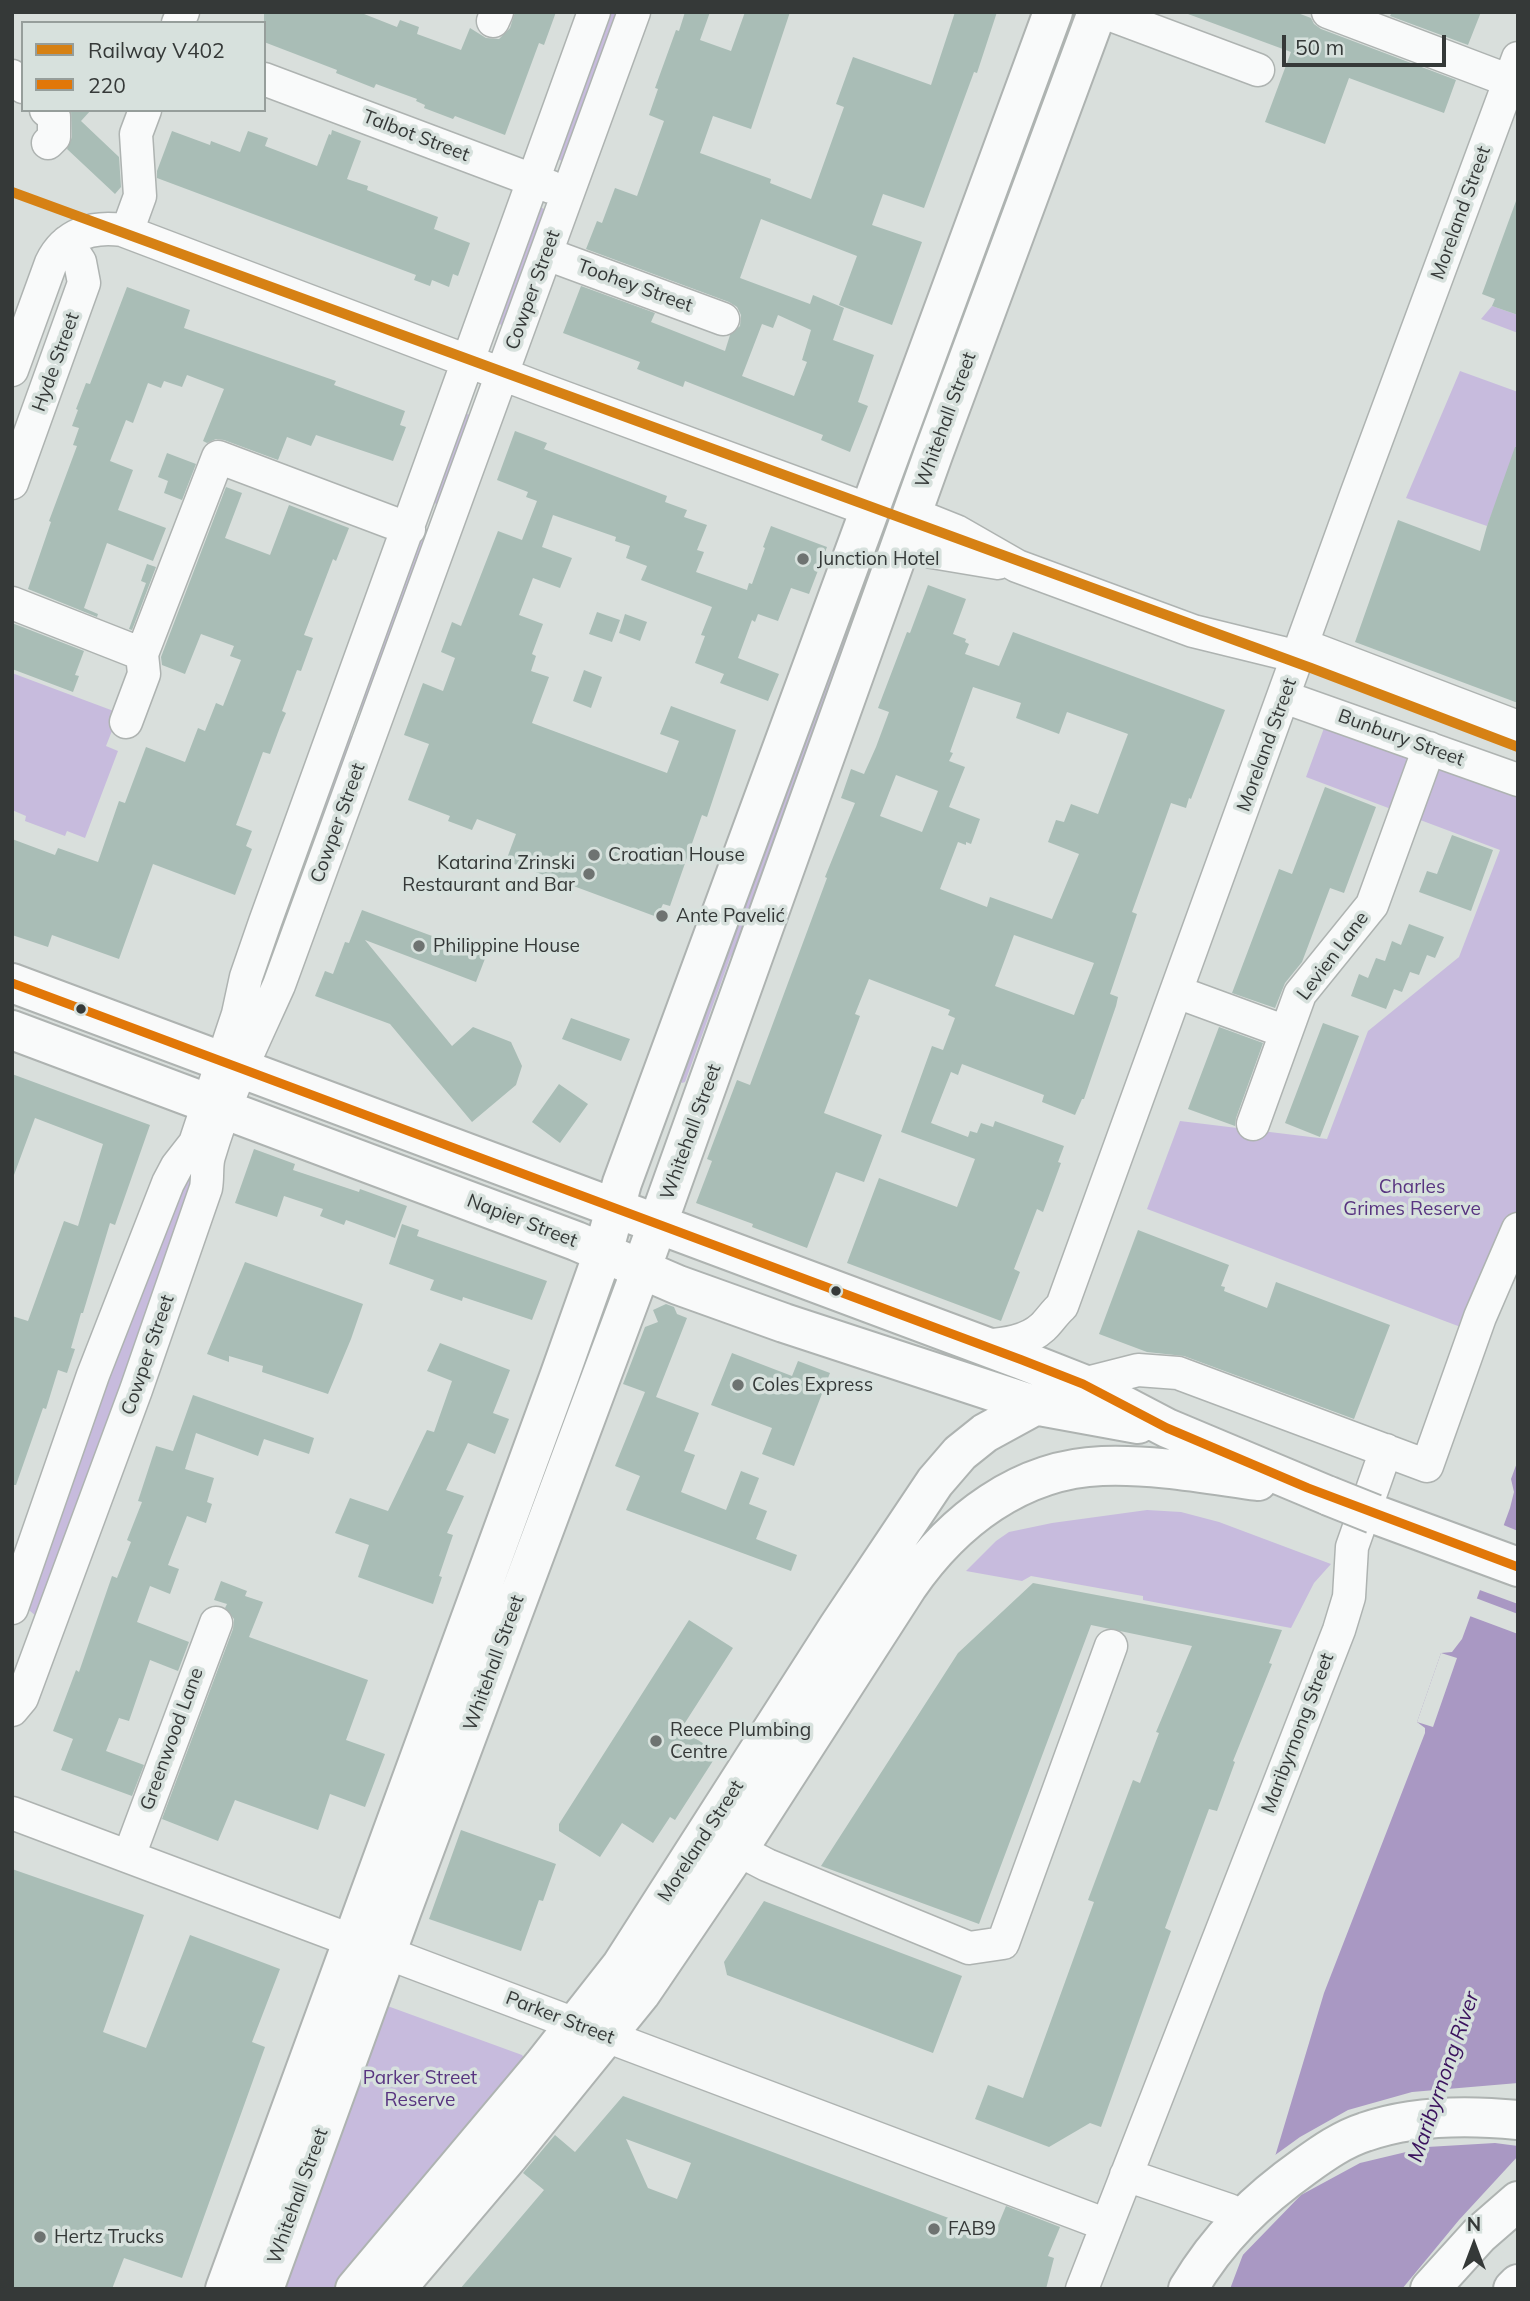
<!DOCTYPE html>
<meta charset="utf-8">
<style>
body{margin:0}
#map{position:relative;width:1530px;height:2301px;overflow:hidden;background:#d9dfdc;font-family:Mulish,sans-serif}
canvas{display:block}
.frame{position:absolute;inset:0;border:14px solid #353938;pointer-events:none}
.legend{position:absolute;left:21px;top:21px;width:245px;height:91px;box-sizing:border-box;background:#d7e1dd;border:2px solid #969e9b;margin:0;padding:9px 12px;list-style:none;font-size:21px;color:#353938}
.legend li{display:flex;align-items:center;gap:14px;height:35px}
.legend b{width:35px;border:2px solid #969e9b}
.north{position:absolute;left:1439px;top:2210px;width:70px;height:70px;-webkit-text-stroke:5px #d7e1dd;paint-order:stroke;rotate:0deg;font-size:19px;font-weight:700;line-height:28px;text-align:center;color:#353938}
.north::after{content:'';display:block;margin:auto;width:24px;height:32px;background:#353938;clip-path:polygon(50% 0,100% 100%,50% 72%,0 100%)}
.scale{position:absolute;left:1282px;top:35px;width:164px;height:32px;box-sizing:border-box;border:4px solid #353938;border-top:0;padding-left:9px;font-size:21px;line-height:24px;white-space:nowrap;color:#353938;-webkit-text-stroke:5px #d7e1dd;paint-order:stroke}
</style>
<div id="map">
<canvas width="1530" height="2301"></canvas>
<div class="frame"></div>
<ul class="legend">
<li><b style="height:9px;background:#d68114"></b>Railway V402</li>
<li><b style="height:9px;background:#e17708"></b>220</li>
</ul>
<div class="north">N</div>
<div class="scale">50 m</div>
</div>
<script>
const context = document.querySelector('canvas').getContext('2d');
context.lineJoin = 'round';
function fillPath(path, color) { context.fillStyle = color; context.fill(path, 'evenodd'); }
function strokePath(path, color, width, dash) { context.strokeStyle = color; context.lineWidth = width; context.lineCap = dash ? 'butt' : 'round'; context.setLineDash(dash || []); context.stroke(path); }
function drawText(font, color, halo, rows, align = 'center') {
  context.font = font + ' Mulish,sans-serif'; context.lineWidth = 7; context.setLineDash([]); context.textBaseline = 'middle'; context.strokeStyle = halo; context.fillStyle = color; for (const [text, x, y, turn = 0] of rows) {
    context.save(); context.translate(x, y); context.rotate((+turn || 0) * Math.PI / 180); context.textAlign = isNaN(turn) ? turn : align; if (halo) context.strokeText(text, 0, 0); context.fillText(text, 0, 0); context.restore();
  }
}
fillPath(new Path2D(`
 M605,12H624L565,162L557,159L555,152Z
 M540,207L548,211L510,328L491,321Z
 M1492,306L1518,315V333L1481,319Z
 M1460,371L1518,392V447L1487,526L1406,498Z
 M459,411L478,418L442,504H436L432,501Z
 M419,538L428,542L362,711L358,710Z
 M867,564L876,566L760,898L730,958L685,1082L682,1083L679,1080Z
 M12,673L119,713L106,746L118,751L85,838L67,831L65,836L25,821L26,816L12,810Z
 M1327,720L1518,792V1210L1466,1329L1147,1209L1180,1121L1327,1139L1368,1031L1459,957L1500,850L1306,777Z
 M347,736H352L357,741L293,909L286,906Z
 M187,1173L192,1175L195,1184L36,1616L30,1611L28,1603L179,1179Z
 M1147,1510L1181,1512L1219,1522L1331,1564L1314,1583L1291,1628L1143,1600V1596L1031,1576L1022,1581L966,1571L996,1541L1009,1532L1052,1523Z
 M382,2004L522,2055L528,2064L339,2289H279Z`), '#c7bbdd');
fillPath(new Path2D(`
 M1518,1460V2202L1487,2289H1230L1256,2220L1324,1993L1425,1733V1728L1417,1722L1441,1653L1452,1652L1462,1639L1510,1508L1514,1492L1511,1479Z`), '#a998c3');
fillPath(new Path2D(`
 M1501,1524L1518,1531V1604L1477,1589Z
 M1473,1597L1518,1614V1634L1467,1615Z
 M1441,1653L1457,1658L1433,1727L1417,1722Z
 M1518,2083V2146L1495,2143L1427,2147L1360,2163L1301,2195L1236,2262L1253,2219L1271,2158L1300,2137L1348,2110L1412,2092Z
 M1518,2156V2211L1491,2289H1402L1459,2220Z`), '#d9dfdc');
fillPath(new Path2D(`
 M264,12H359L397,27L400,20L419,27L417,34L461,50L470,28L486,38L499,39L510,28L515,12H556L544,45L539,43L505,135L455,116L453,119L424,108L425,105L416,101L417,99L376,84L374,88L336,73L337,70L264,42Z
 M685,12H710L700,40L731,51L745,12H790L751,129L713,116L700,153L771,179L770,183L811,199L844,107L836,104L853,57L931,85L955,12H997L977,73L974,72L924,208L883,194L872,225L922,242L892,325L839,305L857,256L761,219L740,278L810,304L813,295L844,308L833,340L874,355L858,402L868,406L850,452L821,440L823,435L685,381L683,387L637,369L640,362L563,333L581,286L655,313L651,322L725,351L730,335L740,326L741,315L737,307L729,302L586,249L597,221L602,223L615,188L637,196L664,121L649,115L658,89L655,88L676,30L679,31ZM778,315L811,330L802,360L807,362L794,396L742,376L762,324L773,328Z
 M1188,12H1295L1311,18L1314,24L1321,29L1456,80L1444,113L1349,78L1325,144L1265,122L1291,52L1188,14Z
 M1392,12H1481L1468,45L1390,16Z
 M71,110H91L81,121L119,157L121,187L115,194L67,149L72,137Z
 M332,130L361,141L347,179L368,186L367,190L438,217L434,229L470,243L458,276L453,274L449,287L432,280L430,286L414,280L416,275L157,178V171L172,131L210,145L211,141L240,152L248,131L268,138L265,146L317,166L329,134L331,135Z
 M1516,201H1518V315L1492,306L1495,299L1482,294Z
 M127,287L190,310L184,328L336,381L334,385L405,411L400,425L406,427L393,461L316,435L311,446L287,437L278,460L224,440L216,439L207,443L203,441L224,389L187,375L182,387L164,381L161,388L148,383L133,423L126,420L110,461L133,470L118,510L166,528L153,561L107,543L84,608L98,614L97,617L28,589L51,522L49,521L77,446L73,445L79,428L72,426L78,410L76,409L86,383L90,384Z
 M515,431L547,443L544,449L667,496L665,502L687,510L684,517L707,525L697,550L704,552L696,572L747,590L749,583L752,584L765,548L763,547L771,526L827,547L809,594L791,588L778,621L758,614L755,622L752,620L738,658L779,674L768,701L720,683L724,674L695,663L705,636L701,635L712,607L641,580L647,566L626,558L630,546L615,541L616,537L553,515L542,547L572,558L560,588L533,578L519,615L543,624L532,654L536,656L531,671L549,677L532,723L667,773L679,741L660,734L671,706L736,730L707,817L702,815L670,906L663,904L657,917L506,861L516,834L477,819L472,830L448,821L450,816L408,800L429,744L404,735L423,683L443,691L455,658L441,652L452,622L461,626L498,531L522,540L537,501L526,497L528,492L497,480Z
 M1515,447H1518V703L1355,642L1398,520L1480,551L1487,526Z
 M167,453L196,464L182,500L164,493L168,481L158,477Z
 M226,487L242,493L225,538L270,555L289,505L349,528L336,561L333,559L304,635L313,638L301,671L297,670L282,711L286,713L280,727L270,754L263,752L236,825L252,831L246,846L252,849L235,895L153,864L119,959L52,935L48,947L12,935V839L55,855L58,848L98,862L119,801L125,803L146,747L185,762L198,728L205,731L216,703L223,706L241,660L230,656L234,646L201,634L185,674L162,665L161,657Z
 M147,564L156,567L132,630L129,629L146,583L141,581Z
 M928,585L966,599L953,634L966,639L965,642L969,644L965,654L999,666L1013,632L1225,710L1191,799L1189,798L1186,808L1171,803L1156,845L1132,912L1137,914L1110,994L1118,997L1116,1006L1084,1099H1082L1075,1115L1042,1102L1044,1095L962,1064L958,1075L951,1072L931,1123L968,1137L970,1131L977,1133L981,1123L993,1127L995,1121L1064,1146L1058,1162L1061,1163L1043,1212L1037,1209L1014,1269L1020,1272L1001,1321L847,1263L879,1178L957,1207L975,1159L901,1132L932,1046L943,1050L955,1018L948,1015L950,1010L869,979L855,1014L860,1016L824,1113L882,1135L864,1182L836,1172L807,1248L752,1227L753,1224L696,1203L712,1161L707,1159L737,1080L750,1085L769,1034L827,878L825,877L855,803L841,798L851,769L864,774L876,747L889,712L878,708L907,632L910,633ZM973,687L1021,703L1016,718L1059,734L1067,712L1128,734L1098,814L1071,804L1064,822L1056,820L1048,842L1079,854L1052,919L990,897L987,907L940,889L958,842L966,845V842L971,844L980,819L949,807L965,767L949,761L953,753L950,752ZM896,775L938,791L922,832L880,816ZM1014,935L1094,963L1074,1015L995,986Z
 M597,612L620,620L612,642L589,634Z
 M625,614L647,622L640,641L619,633Z
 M12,623L84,651L75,675L79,676L73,692L12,669Z
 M584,670L602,677L591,708L573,701Z
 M1325,787L1376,807L1344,893L1330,888L1302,962L1285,983L1275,1008L1232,993L1279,869L1292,874Z
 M1452,835L1493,850L1471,911L1419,892L1427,871L1437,874Z
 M362,910L486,956L476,982L365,940L452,1046L473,1027L511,1042L522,1066L516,1085L472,1122L390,1024L315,996L325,971L333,974L345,942L349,943Z
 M1409,924L1444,937L1435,958L1427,955L1419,975L1410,972L1402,992L1394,989L1386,1009L1351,996L1359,974L1368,978L1376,958L1385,961L1392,941L1401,945Z
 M571,1018L630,1039L621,1061L562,1039Z
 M1323,1023L1359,1036L1320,1137L1285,1123Z
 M1219,1027L1263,1043L1236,1118L1235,1126L1188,1109Z
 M12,1074L150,1125L115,1225L110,1223L83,1313H81L71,1348L75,1349L67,1373L58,1370L46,1409L43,1408L16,1485H12V1316L28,1321L64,1221L78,1226L103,1144L35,1118L14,1175H12Z
 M559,1084L588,1104L560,1143L532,1122Z
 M254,1149L295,1164L293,1170L359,1192L360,1189L407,1206L395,1238L346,1220L344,1225L320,1216L323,1209L284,1196L277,1217L235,1203Z
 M402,1224L419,1230L417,1236L547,1281L532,1320L463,1297L462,1301L430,1290L434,1280L389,1264Z
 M1138,1230L1229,1265L1221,1286L1225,1287L1224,1291L1267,1308L1276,1282L1390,1325L1354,1419L1184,1356L1147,1352L1099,1334Z
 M245,1262L363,1304L351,1339L328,1394L262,1372L263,1366L229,1356V1362L207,1354Z
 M666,1304L674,1307L677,1314L687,1318L656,1397L699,1413L684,1451L695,1455L681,1492L726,1510L741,1471L759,1478L749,1504L767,1511L756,1539L797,1555L791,1571L626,1510L640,1476L615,1466L645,1392L623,1384L645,1327L658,1322L653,1310Z
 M440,1343L510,1370L493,1413L509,1419L495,1454L468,1443L446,1490L464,1496L447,1533L453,1535L439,1576L442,1577L433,1604L358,1577L369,1545L335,1533L350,1498L388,1511L427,1430L434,1432L452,1381L427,1371Z
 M732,1353L792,1376L798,1361L830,1373L794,1466L762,1454L772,1428L711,1405Z
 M193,1395L314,1438L309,1454L264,1439L258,1456L196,1433L185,1469L214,1478L207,1502L212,1504L206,1523L187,1516L168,1565L179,1569L170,1594L150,1586L137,1622L189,1642L178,1671L150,1660L129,1721L119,1718L106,1751L144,1765L132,1796L61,1770L73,1739L53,1731L76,1670L79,1672L112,1576L117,1578L131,1542L127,1540L142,1502L138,1501L156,1446L173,1451Z
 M221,1581L247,1591L245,1596L263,1602L249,1637L368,1680L346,1740L385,1754L365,1807L330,1794L318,1830L235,1800L218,1841L162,1819L233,1629L234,1619L225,1608L227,1604L214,1600Z
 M1033,1583L1282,1630L1269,1663L1272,1664L1233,1761L1235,1762L1217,1811L1209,1809L1165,1928L1171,1931L1101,2127L1090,2123L1049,2147L975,2119L988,2085L1023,2098L1094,1902L1088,1900L1133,1780L1140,1783L1159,1733L1156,1732L1192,1646L1091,1625L979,1924L821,1866L958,1653Z
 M689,1620L733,1648L681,1729L718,1753L675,1820L670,1817L653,1843L622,1823L600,1857L559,1831V1824Z
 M461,1830L556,1864L543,1901L539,1900L521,1951L429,1919Z
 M12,1869L144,1915L103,2032L146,2048L190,1935L280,1969L252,2042L265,2047L182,2278L124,2258L112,2289H12Z
 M764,1901L962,1976L933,2053L727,1975L724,1962Z
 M623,2096L994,2235L1006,2206L1060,2227L1048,2256L1054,2258L1046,2289H460L544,2190L523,2173L555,2135L575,2152ZM626,2139L691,2163L677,2199L648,2188Z`), '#a9bdb6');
const minor = new Path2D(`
 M1103,12L1258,70
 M1328,12L1510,81
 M493,21L497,12
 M178,23L183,12
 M12,76L23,87
 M264,79L551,187
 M46,110L54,117V137L48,143
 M132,218L140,196L136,134L145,110
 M547,254L723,319
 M12,370L51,263C65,234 92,226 122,230L544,390L869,510
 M12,483L84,283L80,262L67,242
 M911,513L956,531L1017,566L1193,631L1299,657
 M901,541L932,552L998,563
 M12,603L142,654
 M1303,645L1518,727
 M1284,697L1518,780
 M126,722L144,674L142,654L218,457L409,529
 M1177,992L1286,1032
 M1253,1124L1300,994L1372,905L1429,748
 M983,1346C1004,1344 1027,1342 1043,1327C1050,1320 1055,1312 1062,1306L1356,495L1518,58
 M1083,1384L1138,1370L1178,1373L1427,1466L1480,1317L1518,1229
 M12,1608L93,1375L168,1183L177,1166L195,1143L238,1014L246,977L265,922L594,12
 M12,1710L22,1698L136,1390L206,1188C208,1177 206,1166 209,1156C226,1097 254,1041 279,985L634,12
 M12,1813L353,1941
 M738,1850L767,1865L969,1948L1003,1943L1111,1646
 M129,1856L216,1623
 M387,1953L575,2024
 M606,2036L1107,2225
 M1126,2175L1229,2210
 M1082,2289L1339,1630L1349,1597L1352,1547L1386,1450`);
const major = new Path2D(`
 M12,983L1022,1360L1083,1384L1167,1428L1329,1496
 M12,1030L576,1241L678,1285L784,1323L1034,1405L1138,1424
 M1374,1514L1518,1567
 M225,2289L559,1377L603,1253L622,1183L1053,12
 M264,2289L402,1910L641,1270L934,452L1097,12
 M355,2289L544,2064L621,1966L838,1627L935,1482L960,1453L985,1433L1049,1398
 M396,2289L508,2157L641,1993L738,1850L908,1586C953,1521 1020,1469 1102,1466C1154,1464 1207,1474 1258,1481`);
const highway = new Path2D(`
 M1188,2289C1218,2238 1257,2200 1305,2166C1323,2153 1343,2139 1365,2132C1413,2115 1468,2115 1518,2120
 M1430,2289L1479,2235L1518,2201
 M1513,2289L1518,2284`);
strokePath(minor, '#aeb3b1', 35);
strokePath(major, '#aeb3b1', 42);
strokePath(highway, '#aeb3b1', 42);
strokePath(minor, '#f9fafa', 32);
strokePath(major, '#f9fafa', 38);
strokePath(highway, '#f9fafa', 38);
const majorBridge = new Path2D(`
 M1329,1496L1374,1514`);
strokePath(majorBridge, '#aeb3b1', 42, []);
strokePath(majorBridge, '#f9fafa', 38);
strokePath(new Path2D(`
 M12,983L1022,1360L1083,1384L1167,1428L1308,1488L1518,1567`), '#e17708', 9);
strokePath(new Path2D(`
 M12,192L1311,668L1518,747`), '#d68114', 10);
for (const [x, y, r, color] of [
 [803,559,7,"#6e7371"],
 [594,855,7,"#6e7371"],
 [589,874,7,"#6e7371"],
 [662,916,7,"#6e7371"],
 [419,946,7,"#6e7371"],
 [81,1009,6,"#353938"],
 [836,1291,6,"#353938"],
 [738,1385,7,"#6e7371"],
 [656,1741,7,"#6e7371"],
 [934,2229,7,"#6e7371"],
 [40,2237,7,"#6e7371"]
]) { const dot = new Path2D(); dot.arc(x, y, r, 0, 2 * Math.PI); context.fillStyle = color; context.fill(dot); strokePath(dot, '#d7e1dd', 2.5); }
drawText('19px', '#353938', '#d7e1dd', [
 ["Talbot Street",416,136,21],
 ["Moreland Street",1461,213,-70],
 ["Toohey Street",635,286,20],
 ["Cowper Street",533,290,-70],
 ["Hyde Street",56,362,-70],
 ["Whitehall Street",946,420,-70],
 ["Bunbury Street",1401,738,20],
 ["Moreland Street",1267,745,-70],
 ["Cowper Street",338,823,-70],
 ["Levien Lane",1333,956,-53],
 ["Whitehall Street",691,1132,-70],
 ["Napier Street",522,1221,21],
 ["Cowper Street",148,1355,-71],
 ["Whitehall Street",494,1663,-70],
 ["Maribyrnong Street",1298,1733,-69],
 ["Greenwood Lane",172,1739,-70],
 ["Moreland Street",701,1841,-57],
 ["Parker Street",560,2018,21],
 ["Whitehall Street",298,2196,-70]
]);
drawText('19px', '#353938', '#d7e1dd', [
 ["Junction Hotel",817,559],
 ["Croatian House",608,855],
 ["Katarina Zrinski",575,863,"right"],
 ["Restaurant and Bar",575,885,"right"],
 ["Ante Pavelić",676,916],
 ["Philippine House",433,946],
 ["Coles Express",752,1385],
 ["Reece Plumbing",670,1730],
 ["Centre",670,1752],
 ["FAB9",948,2229],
 ["Hertz Trucks",54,2237]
], 'left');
drawText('19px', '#583480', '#d7e1dd', [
 ["Charles",1412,1187],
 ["Grimes Reserve",1412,1209],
 ["Parker Street",420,2078],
 ["Reserve",420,2100]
]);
drawText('italic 21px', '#3a125d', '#d7e1dd', [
 ["Maribyrnong River",1444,2077,-71]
]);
</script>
